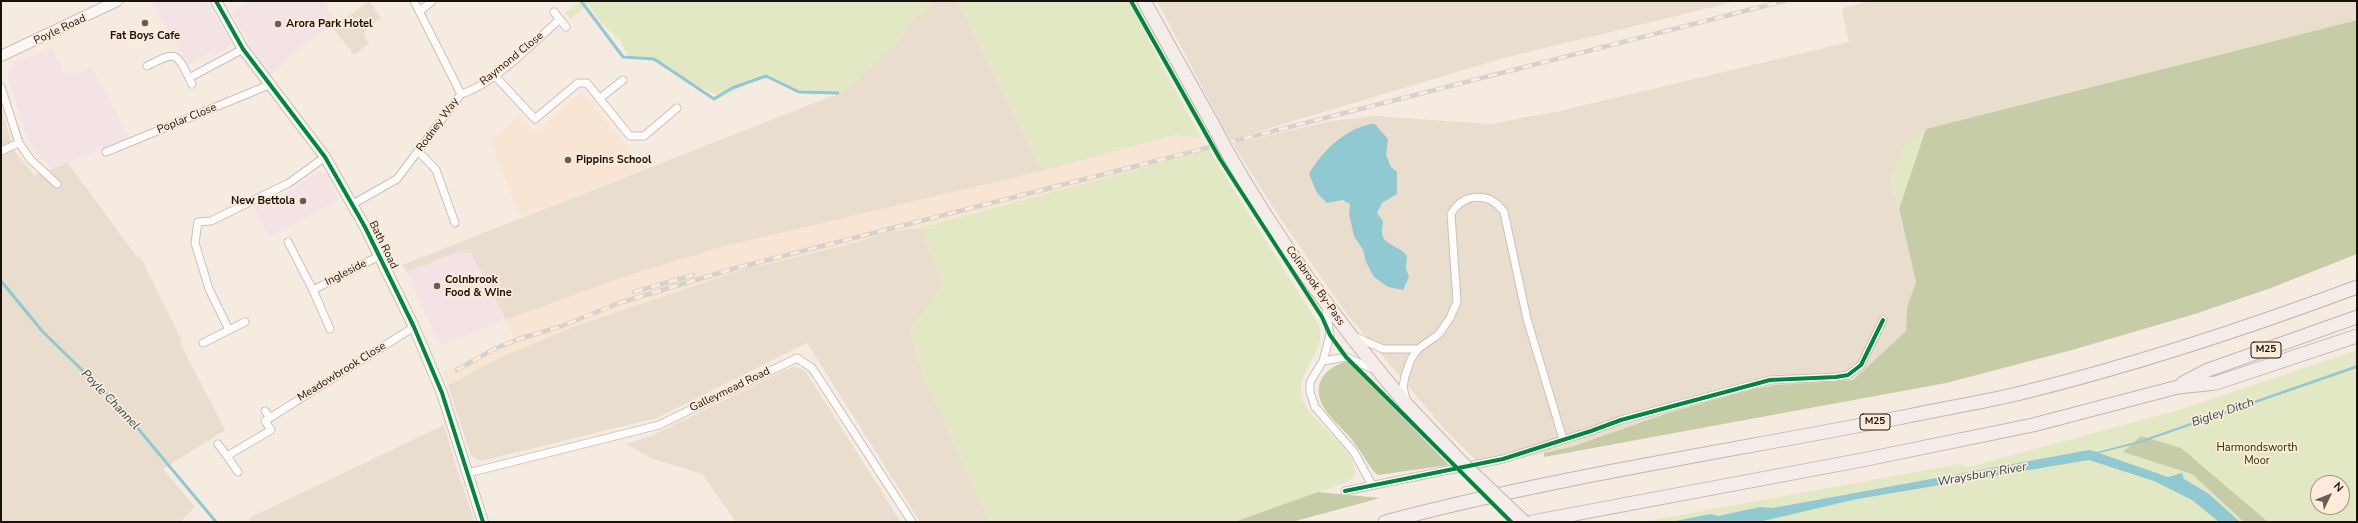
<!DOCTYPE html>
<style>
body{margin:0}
#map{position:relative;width:2358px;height:523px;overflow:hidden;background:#f6ebe0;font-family:"Nunito Sans",sans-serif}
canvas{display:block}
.frame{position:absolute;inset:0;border:2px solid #18120c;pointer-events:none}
.north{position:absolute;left:2310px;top:475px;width:40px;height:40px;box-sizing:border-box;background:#feead8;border:1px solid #a29486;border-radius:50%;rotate:47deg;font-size:11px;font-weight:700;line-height:16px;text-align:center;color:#18120c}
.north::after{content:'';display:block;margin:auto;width:14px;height:18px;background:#665e56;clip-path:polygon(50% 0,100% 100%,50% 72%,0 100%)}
</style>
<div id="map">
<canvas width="2358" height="523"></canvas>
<div class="frame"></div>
<div class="north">N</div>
</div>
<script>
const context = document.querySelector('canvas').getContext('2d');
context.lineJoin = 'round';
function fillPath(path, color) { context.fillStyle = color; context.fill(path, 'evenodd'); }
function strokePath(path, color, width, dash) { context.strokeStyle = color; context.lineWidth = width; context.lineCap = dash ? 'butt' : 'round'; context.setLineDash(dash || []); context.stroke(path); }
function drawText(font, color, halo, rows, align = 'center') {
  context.font = font + ' "Nunito Sans",sans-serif'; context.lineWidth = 3.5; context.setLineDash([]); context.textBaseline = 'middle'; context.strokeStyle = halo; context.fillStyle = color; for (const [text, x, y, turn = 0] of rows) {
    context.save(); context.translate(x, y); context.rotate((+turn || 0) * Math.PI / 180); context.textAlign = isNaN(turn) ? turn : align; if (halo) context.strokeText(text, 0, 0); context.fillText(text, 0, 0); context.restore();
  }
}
fillPath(new Path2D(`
 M155,1H205L229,39L230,46L214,56L212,52L188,65L174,39L172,40L152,2Z
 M251,1H324L334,20L331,26L301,46L271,75L256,58L232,11Z
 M52,47L65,75L73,72L75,74L92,67L129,139L52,169L36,153L23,126L8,76L13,64Z
 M319,171L325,173L339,200L269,237L254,207L287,192Z
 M461,251L472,254L506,320L439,345L407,272Z`), '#f4e3e5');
fillPath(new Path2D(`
 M369,1L381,18L366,29L364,37L369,43L354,55L333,28Z
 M935,1H958L1042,171L718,248L627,276L506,320L472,254L461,251L407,272L402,265L832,96H838L895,45L911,22Z
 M1157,1H1737L1500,59L1230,140Z
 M1869,1H2357V20L1926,129L1891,178L1916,282L1907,307L1906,331L1853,380L1776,385L1668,413L1571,447L1483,467L1447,432L1346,313L1276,212L1233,144L1331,121L1376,116L1490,124L1560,111L1849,42L1842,10L1846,7Z
 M1,107L14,150L34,175L68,163L137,257L140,256L182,341L180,343L225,430L163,469L195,507L180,522H1Z
 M920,228L944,284L910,330L923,376L990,522H920L807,343L657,418L481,461L471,456L448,385L501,357L575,326L758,264L759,266L850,244L891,231Z
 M792,367L800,368L806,372L901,522H736L702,474L653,459L626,444L651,436Z
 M444,425L456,467L475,522H252L249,518Z`), '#e9dece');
fillPath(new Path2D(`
 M581,91L646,168L520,217L490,141L520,115L536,132Z
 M1175,135L1201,138L1209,150L920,228L891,231L850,244L758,266L757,264L575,326L501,357L448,385L443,372L514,338L506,320L627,276L718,248L1042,171Z`), '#f8e5d3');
fillPath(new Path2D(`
 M581,1H935L911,22L895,45L838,96C824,91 817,96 805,93C793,90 784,82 773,80C752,74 739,91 721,97L691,83L655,59L629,57L620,40L601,23L588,5L570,19L565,13Z
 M958,1H1128L1201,138L1175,135L1042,171Z
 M1926,129L1899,209L1891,178L1903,147Z
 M1209,150L1319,325C1328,354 1290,372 1304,403C1313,423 1363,454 1354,477L1345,483L1234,522H990L923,376L910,330L944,284L920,228Z
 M2357,350V522H1642L1959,464L1968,467L2182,409ZM2318,483H2342V507H2318Z`), '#e2e8c3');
fillPath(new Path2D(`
 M2357,20V254L2271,288L2195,314L2072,350L1946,383L1544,457V453L1571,447L1668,413L1750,390L1776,385L1853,380L1906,331L1907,307L1916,282L1899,209L1926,129Z
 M1348,361L1449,465L1378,475L1374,472C1365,459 1357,445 1347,434C1339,425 1329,417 1323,406C1311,383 1326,367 1348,361Z
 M2141,436L2181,448L2268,522H2244L2192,474L2123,452Z
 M1318,492L1380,498L1292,522H1234Z`), '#c6cca5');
fillPath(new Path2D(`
 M1371,124H1375L1388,139L1386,155L1391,167L1397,172V194L1382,203L1377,213L1383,221C1383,225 1382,227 1382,231C1381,245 1401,246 1407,256L1406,269L1409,277L1403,290L1388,287L1374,277L1366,262L1363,250L1354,236L1349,214L1350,204L1343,200L1327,203L1317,193L1309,174C1322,151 1345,129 1371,124Z
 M2357,365V368L2140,443L2099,453L2168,477L2182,473L2184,479L2209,494L2240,522H2219L2192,500L2154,481L2089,460L1857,499L1759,522H1670L1711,514L1718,516L1760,507L1773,508L2089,450L2097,452L2139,441Z`), '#90c9d1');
strokePath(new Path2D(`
 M581,1L623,57L654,59L714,99L732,88L766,76L799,92L838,93
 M1,281L43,332L120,407L216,522`), '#90c9d1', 3);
const street = new Path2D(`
 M420,11L432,1
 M554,12L566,27
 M147,66C178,50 176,52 192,84
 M494,75L535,119L578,83H587L630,136H644L677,108
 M189,78L243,49
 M1,87L19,143L31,160L57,184
 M461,94C493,85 534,42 560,19
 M599,99L623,80
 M1,151L19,143
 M106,152L269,85
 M419,152L436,170L455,223
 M353,204L397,179L461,94L414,1
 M288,242L313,290
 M1326,308L1330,335L1323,361L1310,382V392L1315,407L1354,452L1372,485
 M330,329L313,290L379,256
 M229,330L245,322
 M1356,337L1383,349H1418
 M203,343L229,330L209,289L195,243L198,222L211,221L289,183L325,157
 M1323,361L1346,357L1373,369
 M1406,399L1403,387L1405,376L1411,359L1418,349L1439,334L1450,318L1457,302L1451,214C1464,192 1490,192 1504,212L1527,319L1563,439
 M265,411L270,418
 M218,444L227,456L271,430L265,421L414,327
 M227,456L238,472
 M468,473L659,425L797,358L812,368L912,522
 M1345,491L1503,459L1591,431L1621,420L1770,380L1836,377L1848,375L1861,365L1883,320`);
const secondary = new Path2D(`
 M216,1L243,49L325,157L365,227L414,327L442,393L483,522
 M1,56L117,1`);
const highway = new Path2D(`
 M1144,1L1213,125
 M1229,155C1280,244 1341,327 1407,405
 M2183,383L2208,370L2357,317
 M1385,522C1554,477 1726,452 1898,418C1939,409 1980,403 2021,393C2135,365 2247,328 2357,287
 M1532,522L1862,460L2033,425L2178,387L2216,383L2357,336`);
strokePath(street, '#c9c1b9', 9);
strokePath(secondary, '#c9c1b9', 12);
strokePath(highway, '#c2b7b1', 15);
strokePath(street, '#fefcfa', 7);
strokePath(secondary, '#faf7f5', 10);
strokePath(highway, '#f3ece9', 13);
const rail = new Path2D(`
 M634,292L693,275
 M516,340L562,326L619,303L736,268L1784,1
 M457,370L494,349L521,338`);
strokePath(rail, '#d5d2ce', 4.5);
strokePath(rail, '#feead8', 3, [9]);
const highwayBridge = new Path2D(`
 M1213,125L1229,155
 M1407,405L1460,461L1524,522`);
strokePath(highwayBridge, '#c2b7b1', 15, []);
strokePath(highwayBridge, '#f3ece9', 13);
strokePath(new Path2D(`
 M216,1L243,49L325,157L365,227L414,327L442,393L483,522
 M1131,1L1220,159L1322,317L1330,335L1346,357L1511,522
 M1345,491L1503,459L1591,431L1621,420L1770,380L1836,377L1848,375L1861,365L1883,320`), '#00873e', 4);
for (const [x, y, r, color] of [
 [145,23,4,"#665e56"],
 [278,24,4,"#665e56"],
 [568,160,4,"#665e56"],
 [303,201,4,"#665e56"],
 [437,286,4,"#665e56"]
]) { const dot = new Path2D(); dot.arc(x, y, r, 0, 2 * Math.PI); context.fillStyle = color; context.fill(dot); strokePath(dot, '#feead8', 1.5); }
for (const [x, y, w] of [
 [2266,350,30],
 [1875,422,30]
]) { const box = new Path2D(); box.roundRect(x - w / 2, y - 8, w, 16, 3); context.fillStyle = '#feead8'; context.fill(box); strokePath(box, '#18120c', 1); }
drawText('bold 10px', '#18120c', null, [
 ["M25",2266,350],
 ["M25",1875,422]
]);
drawText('bold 11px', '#18120c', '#feead8', [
 ["Arora Park Hotel",286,24],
 ["Fat Boys Cafe",145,36,"center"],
 ["Pippins School",576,160],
 ["New Bettola",295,201,"right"],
 ["Colnbrook",445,280],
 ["Food & Wine",445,293]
], 'left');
drawText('11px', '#18120c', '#feead8', [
 ["Poyle Road",60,30,-25],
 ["Raymond Close",512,59,-39],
 ["Poplar Close",187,119,-22],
 ["Rodney Way",438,125,-54],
 ["Bath Road",383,245,64],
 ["Ingleside",346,273,-27],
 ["Colnbrook By-Pass",1315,286,55],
 ["Meadowbrook Close",342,372,-32],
 ["Galleymead Road",730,390,-26]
]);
drawText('11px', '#232e00', '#feead8', [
 ["Harmondsworth",2257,448],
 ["Moor",2257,461]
]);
drawText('italic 12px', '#234b53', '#feead8', [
 ["Poyle Channel",110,400,46],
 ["Bigley Ditch",2223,413,-19],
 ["Wraysbury River",1982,475,-10]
]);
</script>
